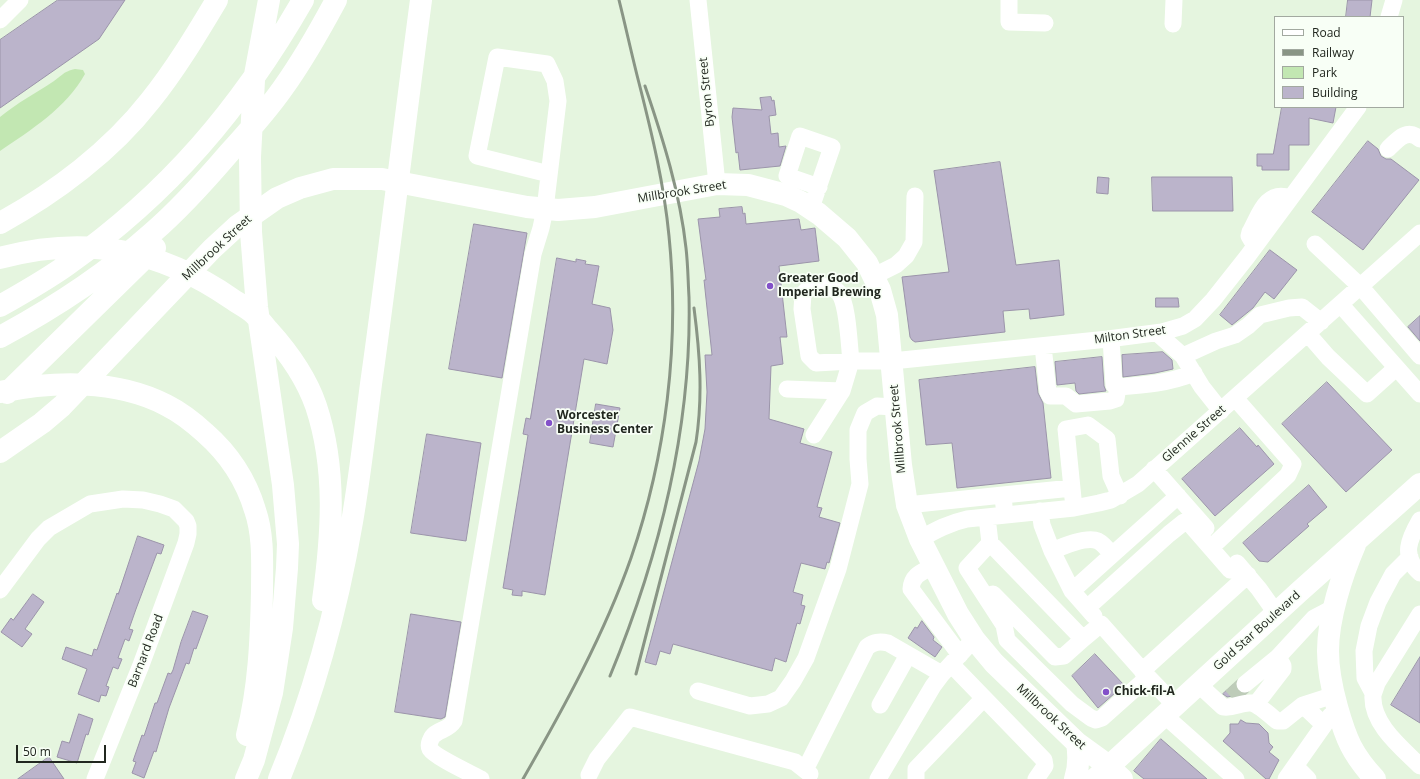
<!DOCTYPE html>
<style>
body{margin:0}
#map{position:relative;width:1420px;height:779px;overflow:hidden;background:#e5f5df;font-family:"Open Sans",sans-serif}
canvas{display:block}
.legend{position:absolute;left:1274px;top:16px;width:130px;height:92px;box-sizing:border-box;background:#f8fff6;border:1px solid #a2a9a0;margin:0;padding:5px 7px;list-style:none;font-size:12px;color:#21271f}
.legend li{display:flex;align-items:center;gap:8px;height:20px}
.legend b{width:20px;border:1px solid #a2a9a0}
.scale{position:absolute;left:16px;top:745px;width:90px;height:18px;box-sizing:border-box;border:2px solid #21271f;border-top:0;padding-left:5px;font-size:12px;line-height:14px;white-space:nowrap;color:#21271f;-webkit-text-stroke:3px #f8fff6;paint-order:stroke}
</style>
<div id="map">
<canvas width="1420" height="779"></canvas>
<ul class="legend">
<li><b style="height:5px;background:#fff"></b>Road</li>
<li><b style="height:5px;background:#899585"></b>Railway</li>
<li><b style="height:11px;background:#c2e7b2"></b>Park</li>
<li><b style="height:11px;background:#bbb4cb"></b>Building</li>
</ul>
<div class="scale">50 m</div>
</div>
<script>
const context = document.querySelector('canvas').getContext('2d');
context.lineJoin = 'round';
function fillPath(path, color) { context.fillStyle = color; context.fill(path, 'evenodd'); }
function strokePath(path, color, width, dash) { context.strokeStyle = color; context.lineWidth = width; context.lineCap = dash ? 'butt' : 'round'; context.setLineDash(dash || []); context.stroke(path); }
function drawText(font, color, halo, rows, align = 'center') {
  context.font = font + ' "Open Sans",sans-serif'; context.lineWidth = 3.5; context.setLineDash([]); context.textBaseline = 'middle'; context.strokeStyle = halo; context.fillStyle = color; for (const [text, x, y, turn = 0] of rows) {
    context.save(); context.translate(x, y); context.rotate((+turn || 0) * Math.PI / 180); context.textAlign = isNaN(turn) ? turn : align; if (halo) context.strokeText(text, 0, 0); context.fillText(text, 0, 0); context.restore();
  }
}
fillPath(new Path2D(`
 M75,69L83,70L85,74C66,108 31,130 0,151V117C17,103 36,93 54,81C64,74 63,72 75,69Z`), '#c2e7b2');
const building = new Path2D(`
 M58,0H125L99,39L0,108V40Z
 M1348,0H1372L1370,17H1346Z
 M771,97L772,101L774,100L776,115L769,116L771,134L778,133L779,147L786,146L780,166L740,170L738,152L736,153L732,117L733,108L762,110L760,98Z
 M1282,107H1336L1333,123L1309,118V145H1289V170H1262V166H1257V154H1273Z
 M1368,141L1378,149L1381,156L1386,159H1391L1419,180L1363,250L1312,212Z
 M1000,162L1016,265L1059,260L1064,315L1030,319L1029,309L1003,311L1005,332L915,342L912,340L910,337L902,277L949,272L934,171Z
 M1098,177L1109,178L1108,194L1097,193Z
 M1152,177H1232L1233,211H1153Z
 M742,207L743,214L745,213L746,224L799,219L801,230L815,228L819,261L779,266L787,337H780L783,364L771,366L769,419L804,429L800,443L832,452L817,507L822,508L819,517L840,523L829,563L827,562L825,569L801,563L793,592L803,595L801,605L805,606L800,624L797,623L786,662L775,658L772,671L673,644L670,654L660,651L656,665L645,662L699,461L705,429L707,392L705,355H712L704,280H706L698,219L720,217L719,209Z
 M474,224L527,233L502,378L449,369Z
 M1270,250L1297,270L1274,299L1265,292L1253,308L1232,325L1220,315Z
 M557,258L576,262V259L586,261L585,264L599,266L592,304L610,308L613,330L607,364L584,359L545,595L522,591V596L512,595L513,590L503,588L528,435L523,434L526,418L530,419Z
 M1156,298H1178L1179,307H1156Z
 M1420,316V341L1408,327Z
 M1163,352L1172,360L1173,369L1155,373L1123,377L1122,355Z
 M1102,357L1104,386L1106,391L1079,394L1076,391L1075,383L1057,385L1055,362Z
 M1035,367L1038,393L1043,403L1051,478L957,488L952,443L926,445L919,380Z
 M1327,382L1392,450L1346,492L1282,424Z
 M596,404L620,408L613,447L590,443Z
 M1240,428L1257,447L1258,445L1274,464L1215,516L1182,479Z
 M427,434L481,443L466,541L411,533Z
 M1309,485L1327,507L1307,524L1309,526L1268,562L1259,561L1243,543Z
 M138,536L164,545L161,554L157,553L136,609L129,629L133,630L129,641L125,639L118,658L122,659L118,669L113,667L106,686L109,687L106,696L101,695L99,702L78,694L87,669L62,659L66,647L92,656L94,649L97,650L117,593L118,594Z
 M33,594L44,602L25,629L32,634L22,647L1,632L11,618L13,620Z
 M193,611L208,616L196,649L194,648L189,664L186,663L169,708L156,752L154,751L144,778L132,773L136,762L133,761L142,735L144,736L155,703H157L168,673L171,674L173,670L181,642Z
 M411,614L461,622L445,717L441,719L395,712Z
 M922,621L934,637L933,640L942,647L935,657L908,638L915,627L917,628Z
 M1095,654L1124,685L1098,708L1072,676Z
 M1420,657V723L1391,705Z
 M1233,685H1235L1238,691L1243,694L1227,697L1223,694Z
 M79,714L93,719L88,735L86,734L77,763L57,757L62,741L69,743Z
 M1241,720L1246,723L1259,724L1268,733L1269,743L1273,747L1269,752L1279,760L1269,779H1266L1223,741L1230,733V724H1238Z
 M1161,739L1207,779H1144L1134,771Z
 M49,757L64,779H18Z`);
fillPath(building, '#bbb4cb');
strokePath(building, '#9b94aa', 1);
strokePath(new Path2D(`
 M1231,697L1245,684`), '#beccb9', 17, [17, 8]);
strokePath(new Path2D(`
 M698,0L717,184
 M1009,0V22L1045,23
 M1389,17L1394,0
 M0,20L20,0
 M1173,24L1174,0
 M1388,149C1398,139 1407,128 1420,139
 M811,208L832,147L800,136L787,176L819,187
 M1315,244L1361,287L1420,356
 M1255,246L1249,236L1250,232C1259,216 1266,189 1290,198
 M874,276L896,265L906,256L914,242L915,196
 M812,285C821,286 832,285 839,293C848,304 849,345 851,361L816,363L809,356L802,309L803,294Z
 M1341,305L1420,394
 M1157,333L1183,356L1202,387L1221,411
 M1308,334L1328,357L1367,394L1396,368
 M1111,339L1114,385L1118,387C1145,385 1169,383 1194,373
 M1043,346L1048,392L1050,396H1066L1076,404L1110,401L1116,399L1118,387
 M1183,356L1216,341L1235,335L1248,326L1260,315L1289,308L1302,307L1321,322
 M787,389L842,391L851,361H892L1108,339L1162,332L1183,326L1195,319L1213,300L1247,257L1358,107
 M814,435L842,391
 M1154,469L1206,528
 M907,505L1003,495
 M1004,506L1003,495L1072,488
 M1074,508L1066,429L1088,425L1107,439L1111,476L1120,496
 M1040,511L1042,525L1052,551L1072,591L1094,616
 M1420,520C1409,539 1401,556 1420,573
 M920,539C936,530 949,523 967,519L1074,508L1099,503L1111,500L1138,484L1420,233
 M1218,541L1288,475L1293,464L1235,398
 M990,543L1083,639L1101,624L1148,677L1175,705
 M1052,551C1063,546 1087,536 1098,541C1104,544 1108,550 1112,555L1072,591
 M1112,555L1178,496
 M1237,563L1259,589L1276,613
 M934,566C923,572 912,574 911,589L960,655
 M967,568L1004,625L1007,640L1072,704L1091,718L1096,720L1102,718L1148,677
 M967,568L990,543L987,517
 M0,590L38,539L49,528L90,504L123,499L143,500L160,504L174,509L186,521L188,526V534L186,543L141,665L95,779
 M993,594L1055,657L1064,656L1083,639
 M1087,608L1169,534L1184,522L1189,523L1230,570L1244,571
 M1420,614L1377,683C1376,687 1374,691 1373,695C1371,724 1402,748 1420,766
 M951,664L1044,760L1045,766L1036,779
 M1142,671L1248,575
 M1198,684L1223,707C1233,709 1241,702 1251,703C1258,704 1271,716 1277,721H1283L1303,705L1324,725
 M1245,684L1278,657
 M698,691L750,706L768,704L781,698L793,681L806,658L838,569L860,484L858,459V430L865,413L877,406L895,407
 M1373,693L1365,678L1364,651L1369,626L1378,602L1393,574L1410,557
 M1256,704L1283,669V666L1278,657L1314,618L1335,607
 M880,705L908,655
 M1303,705L1334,695
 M1164,715L1236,779
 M1295,766L1308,779
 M805,770L867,647C874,642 879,641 888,643L942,674
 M589,775L597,759L630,717L795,762L810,774
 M481,779C472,774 435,757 430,749C428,745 430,741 432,737C438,729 448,731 454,721L533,254L541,228L545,209L558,101L555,81L547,64L497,57L477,156L549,174
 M878,779L933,686L942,674L974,639
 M916,779V769L984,698
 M1286,779L1331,715`), '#fff', 17);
strokePath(new Path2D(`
 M0,452L42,423L62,406L212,249L237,226L277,198L300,188L333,179H382L527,207L558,210L595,207L717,184L748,185L786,195L801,202L819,214L847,238L867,263L880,290L887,315L901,465L907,505L920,539L958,614L974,639L994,663L1077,743L1106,764L1122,779
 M1355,545C1342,575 1328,618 1328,651C1328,670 1332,689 1337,707C1346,739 1352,754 1375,779
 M1075,779C1079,767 1079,755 1077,743
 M1095,779L1299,592L1420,484`), '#fff', 22);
strokePath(new Path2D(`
 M0,223C55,193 111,151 150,101C175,70 196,35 217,0
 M0,258C85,235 160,249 232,299C239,304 248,308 254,314C259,319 264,325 268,330C288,352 306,377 316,406C337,469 332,535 323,600
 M0,306C23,293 46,280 67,265C169,193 241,108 303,0
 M0,337C54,308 106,274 152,233C180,209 205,181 229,153C248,132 267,111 283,88C303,60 320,30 336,0
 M0,392C53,381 116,379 166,405C180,412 193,422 205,433C229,454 246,480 255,510C264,536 262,565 262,591C261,640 259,688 247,735
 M7,393L155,248
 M246,779L254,760L272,693L282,628L287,568L288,544L283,485L257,307L251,232L250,157L254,80L269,0
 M279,779C313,697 337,610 352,522C360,476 365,430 371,384C389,256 404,128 421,0`), '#fff', 22);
strokePath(new Path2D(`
 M636,674L696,442C703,397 700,354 694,308
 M610,676C659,557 692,427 689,297C688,281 688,265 686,248C680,193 663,139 645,86
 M523,779C563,709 604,635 631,558C666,456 680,344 669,236C664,184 652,134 639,83C632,56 626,28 619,0`), '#899585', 3);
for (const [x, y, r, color] of [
 [770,286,4,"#8351c9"],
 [549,423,4,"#8351c9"],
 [1106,692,4,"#8351c9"]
]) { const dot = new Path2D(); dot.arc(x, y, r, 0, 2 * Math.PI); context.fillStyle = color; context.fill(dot); strokePath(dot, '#f8fff6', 1.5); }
drawText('12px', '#21271f', '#f8fff6', [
 ["Byron Street",707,92,-96],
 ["Millbrook Street",682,192,-9],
 ["Millbrook Street",217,248,-43],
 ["Milton Street",1130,335,-8],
 ["Millbrook Street",898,429,-95],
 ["Glennie Street",1194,434,-41],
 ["Gold Star Boulevard",1257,631,-42],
 ["Barnard Road",146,651,-69],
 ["Millbrook Street",1051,717,43]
]);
drawText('bold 12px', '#21271f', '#f8fff6', [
 ["Greater Good",778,279],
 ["Imperial Brewing",778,293],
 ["Worcester",557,416],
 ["Business Center",557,430],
 ["Chick-fil-A",1114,692]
], 'left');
</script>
